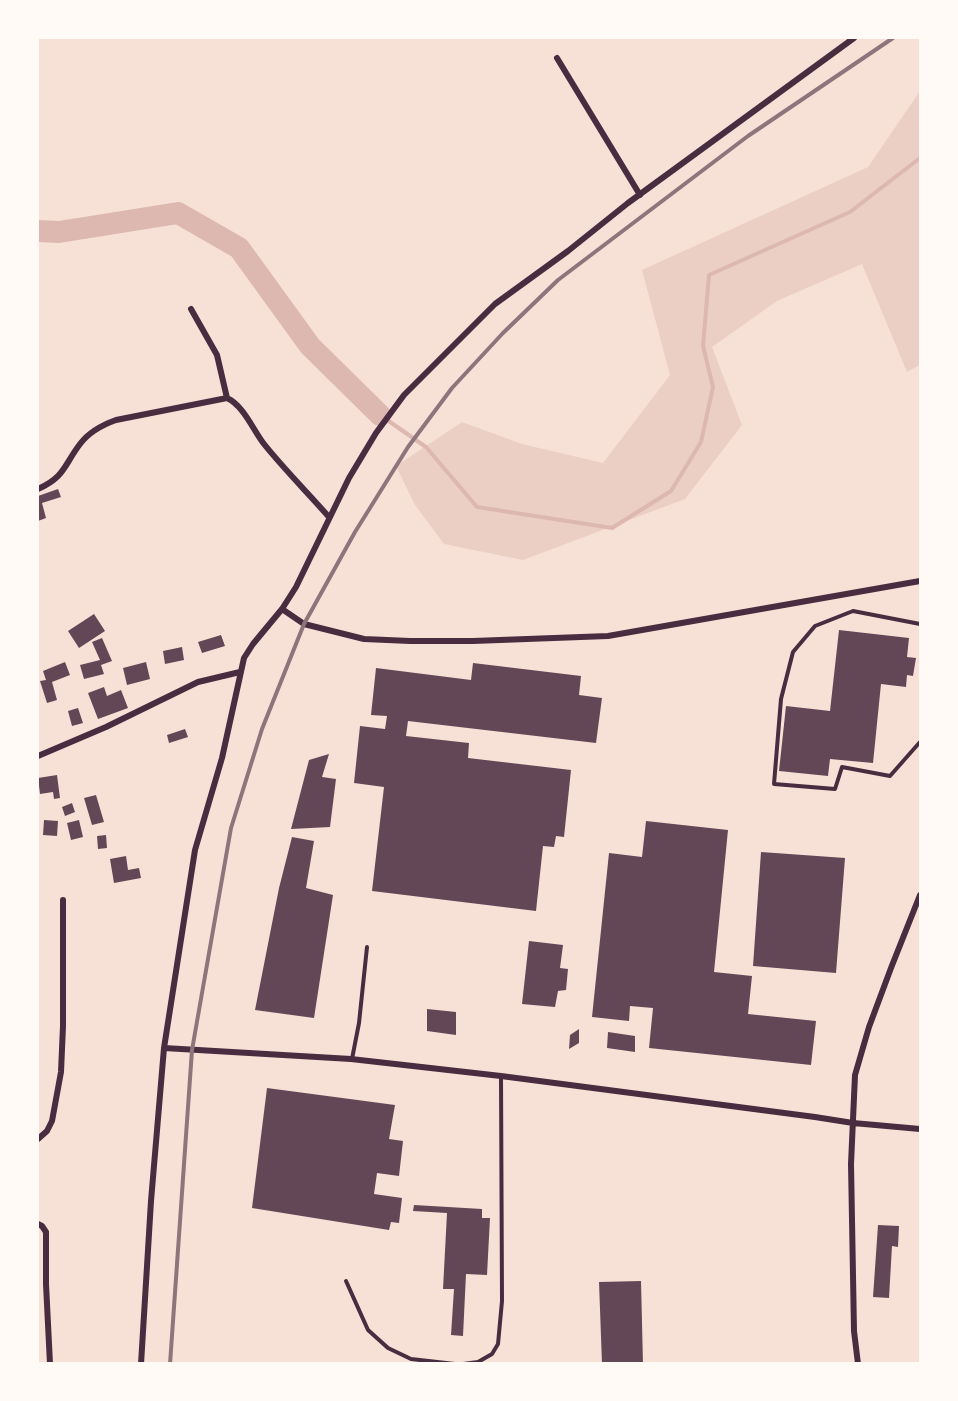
<!DOCTYPE html>
<style>
body{margin:0}
#map{position:relative;width:958px;height:1401px;overflow:hidden;background:#f7e1d7;font-family:"Golos Text",sans-serif}
canvas{display:block}
.frame{position:absolute;inset:0;border:39px solid #fffaf5;pointer-events:none}
</style>
<div id="map">
<canvas width="958" height="1401"></canvas>
<div class="frame"></div>
</div>
<script>
const context = document.querySelector('canvas').getContext('2d');
context.lineJoin = 'round';
function fillPath(path, color) { context.fillStyle = color; context.fill(path, 'evenodd'); }
function strokePath(path, color, width, dash) { context.strokeStyle = color; context.lineWidth = width; context.lineCap = dash ? 'butt' : 'round'; context.setLineDash(dash || []); context.stroke(path); }
fillPath(new Path2D(`
 M920,91V365L907,372L862,264L777,301L712,347L742,425L685,499L523,560L444,544L415,505L396,466L462,422L522,444L603,463L670,375L642,270L868,167Z`), '#ebcfc5');
strokePath(new Path2D(`
 M380,415L426,447L477,507L612,528L671,491L701,442L713,387L703,346L709,275L850,212L920,158`), '#dcb8b0', 4);
strokePath(new Path2D(`
 M38,231L59,232L178,213L239,248L310,346L380,415`), '#dcb8b0', 22);
fillPath(new Path2D(`
 M58,489L61,497L42,503L46,518L38,521V496Z
 M94,614L105,631L79,648L68,631Z
 M839,630L909,638L907,657L916,658L913,676L907,675L906,687L881,684L873,763L830,759L828,776L779,771L786,706L830,711Z
 M221,635L225,646L202,653L198,642Z
 M102,638L112,661L101,665L104,674L84,679L80,665L100,660L92,642Z
 M182,647L184,660L165,664L163,651Z
 M65,662L70,675L52,682L57,700L47,703L40,681L46,680L43,671Z
 M146,662L150,679L127,685L123,668Z
 M473,663L581,676L579,695L602,698L596,743L408,721L406,736L469,743L468,758L571,770L564,837L556,836L554,847L543,846L536,911L372,891L384,787L354,783L360,726L385,729L387,716L371,715L376,668L471,680Z
 M104,687L107,696L121,690L128,708L98,719L88,693Z
 M78,708L83,723L72,726L68,711Z
 M185,729L188,737L169,743L167,735Z
 M329,754L322,777L336,779L330,827L291,829L309,760Z
 M57,775L60,798L54,799L53,792L40,794L38,778Z
 M96,795L104,822L92,825L84,798Z
 M72,803L75,812L65,816L62,807Z
 M44,820L58,821L57,836L43,835Z
 M79,820L83,837L71,840L67,823Z
 M646,821L728,830L714,972L752,976L748,1014L816,1021L811,1065L649,1048L653,1008L630,1006L629,1021L592,1017L609,853L642,857Z
 M106,835L107,848L98,849L97,836Z
 M292,837L314,841L306,888L333,895L314,1018L255,1010L279,888Z
 M761,852L845,858L836,973L753,966Z
 M126,856L128,870L139,868L141,878L114,883L110,859Z
 M529,941L563,945L560,968L568,969L566,990L558,991L555,1007L522,1004Z
 M427,1009L456,1012V1035L427,1031Z
 M579,1029V1043L569,1049L570,1035Z
 M608,1032L635,1036V1052L607,1048Z
 M267,1088L395,1105L389,1139L403,1141L399,1176L377,1173L374,1194L402,1198L399,1223L391,1222L389,1230L252,1208Z
 M414,1205L482,1209V1218H490L487,1275L466,1274L463,1336L451,1335L454,1289H443L447,1213L413,1211Z
 M878,1225L899,1226L898,1247L892,1246L889,1298L873,1297Z
 M641,1281L643,1364H602L599,1282Z`), '#644757');
strokePath(new Path2D(`
 M920,624L853,611L815,626L793,652L781,699L774,784L835,789L842,767L890,776L920,742
 M352,1059L359,1023L367,947
 M346,1281L368,1330L388,1348L411,1359L455,1364
 M463,1364L478,1362L492,1354L498,1344L502,1301L501,1076`), '#4a2c40', 4);
strokePath(new Path2D(`
 M557,58L640,195
 M191,309L217,355L227,398
 M38,489C65,477 64,465 80,444C89,432 102,425 116,420L227,398C244,406 253,430 264,444C284,469 308,493 329,517
 M282,609L304,624L364,639L410,641H473L608,636L920,581
 M38,756L106,727L198,682L240,672
 M164,1048L351,1059L501,1076L815,1117L853,1123L920,1129
 M38,1139L47,1131L52,1121L61,1072L63,1026V900
 M38,1224L42,1226L46,1232V1284L50,1364
 M141,1364L151,1201L164,1048L195,850L222,758L244,658L253,644L282,609L296,587L349,478L376,433L404,395L495,304L568,251L628,203L854,38
 M858,1364L854,1331L851,1164L855,1075L869,1027L891,968L920,895`), '#4a2c40', 6);
strokePath(new Path2D(`
 M170,1364L192,1050L231,828L262,729L304,624L355,532L408,447L452,388L503,333L558,280L748,136L893,38`), '#8f747c', 4);
</script>
